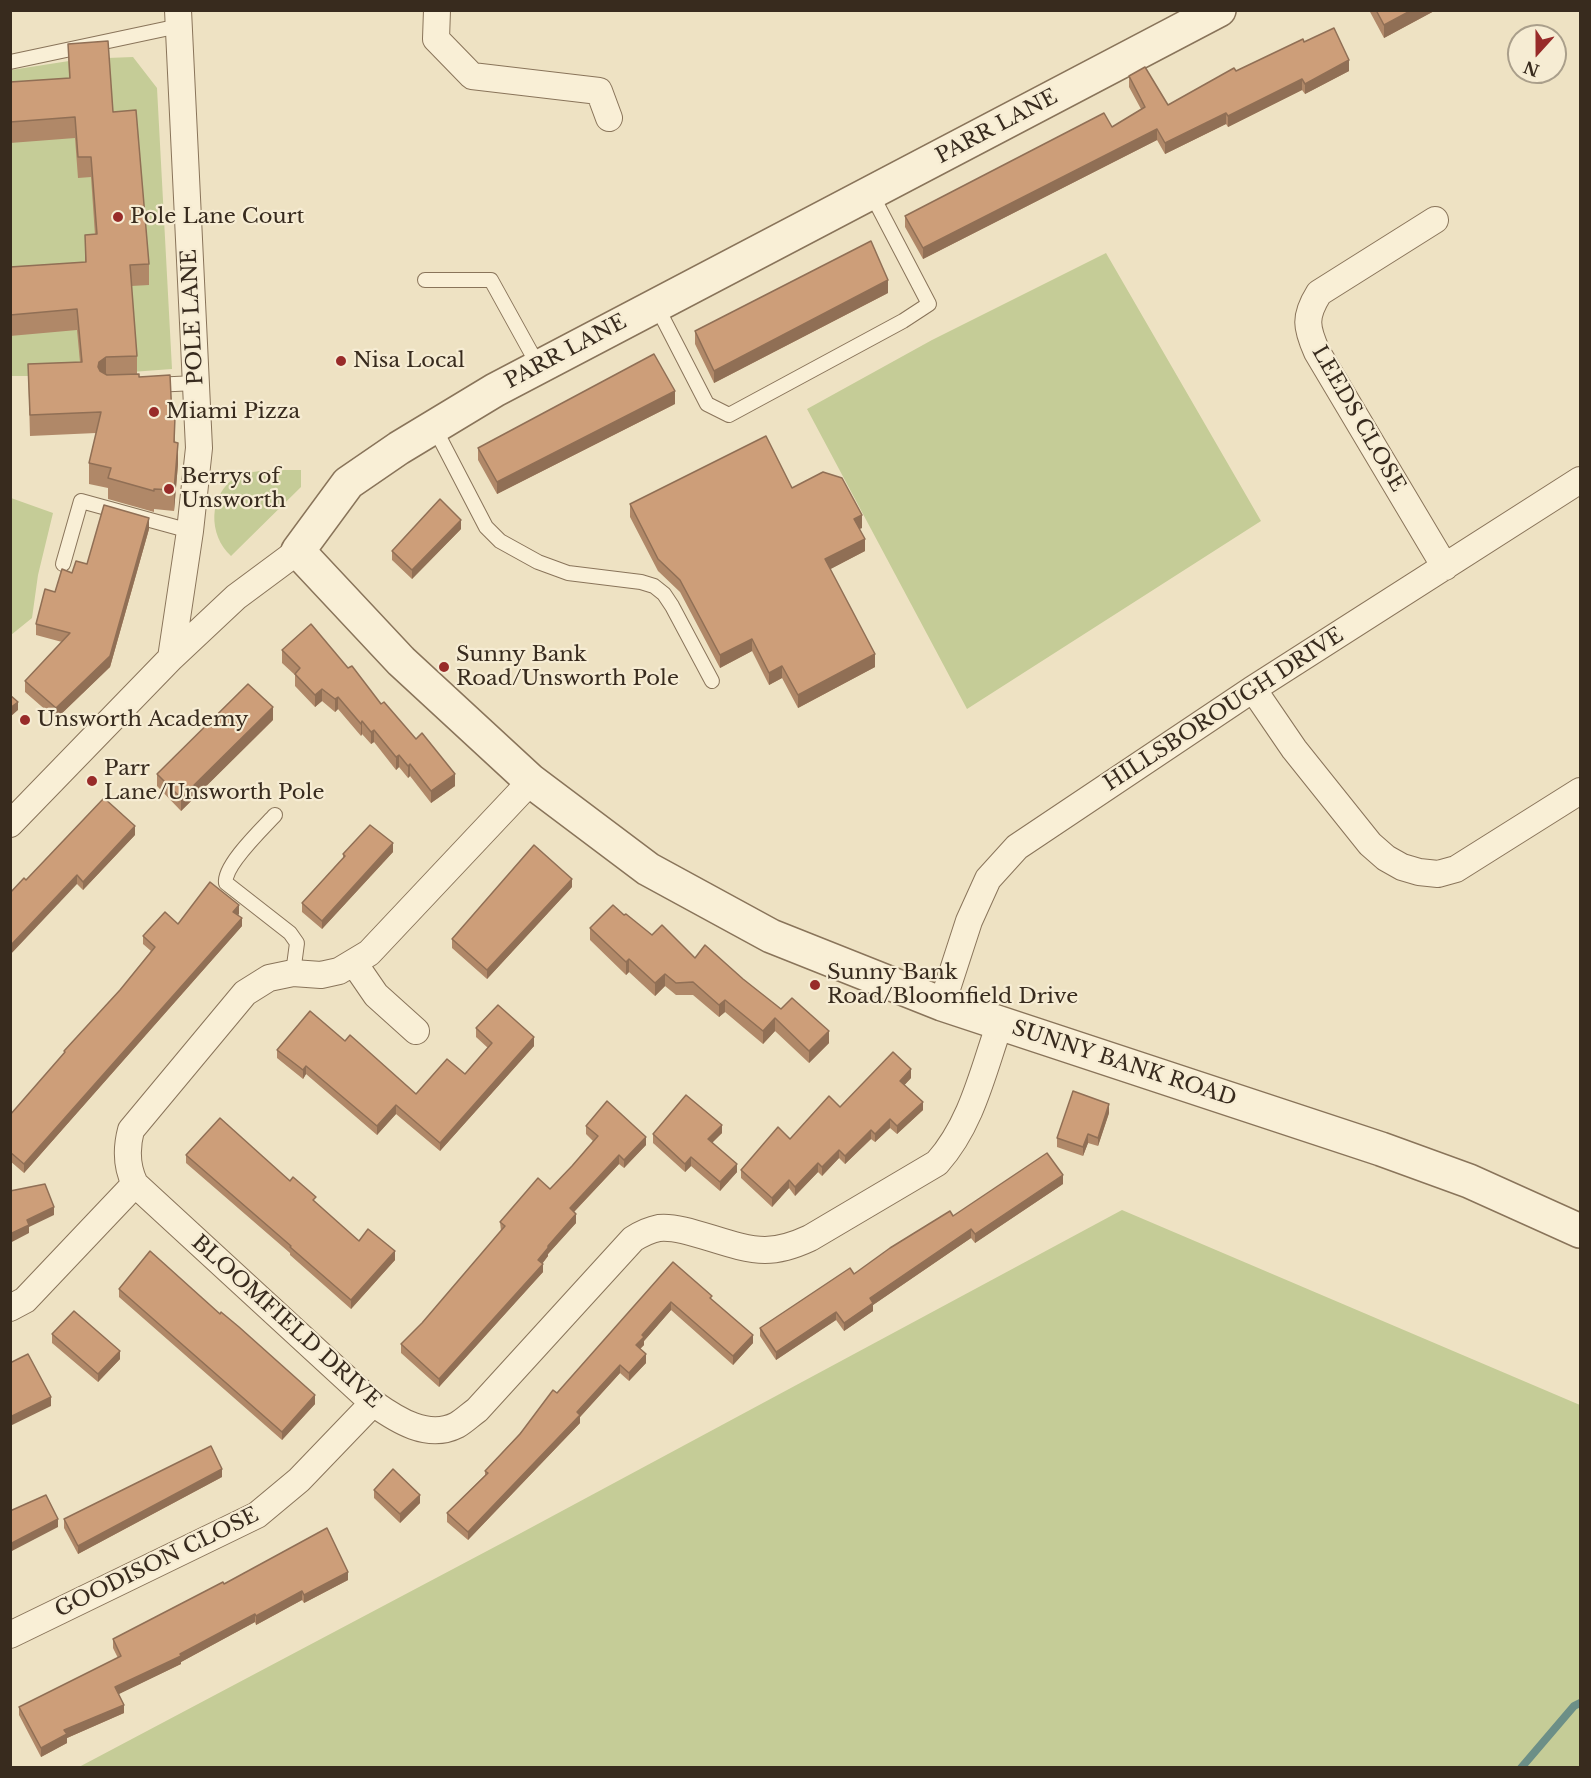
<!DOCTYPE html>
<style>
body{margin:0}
#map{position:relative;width:1591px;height:1778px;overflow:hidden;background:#eee2c3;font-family:"Libre Baskerville",serif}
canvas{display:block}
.frame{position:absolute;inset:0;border:12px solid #382b1e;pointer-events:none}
.north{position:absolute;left:1507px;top:24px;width:60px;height:60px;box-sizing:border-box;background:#f6ecd3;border:2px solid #aa9f8b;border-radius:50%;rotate:201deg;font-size:16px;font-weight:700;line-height:24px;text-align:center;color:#382b1e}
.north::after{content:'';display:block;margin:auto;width:21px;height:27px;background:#982b29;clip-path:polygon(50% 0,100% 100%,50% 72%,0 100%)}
</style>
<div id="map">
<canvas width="1591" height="1778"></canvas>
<div class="frame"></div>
<div class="north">N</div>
</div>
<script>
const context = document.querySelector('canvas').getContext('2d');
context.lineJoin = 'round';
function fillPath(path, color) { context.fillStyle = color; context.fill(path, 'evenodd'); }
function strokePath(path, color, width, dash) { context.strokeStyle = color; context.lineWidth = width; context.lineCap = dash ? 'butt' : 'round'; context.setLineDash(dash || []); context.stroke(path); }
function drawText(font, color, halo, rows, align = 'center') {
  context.font = font + ' "Libre Baskerville",serif'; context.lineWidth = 4.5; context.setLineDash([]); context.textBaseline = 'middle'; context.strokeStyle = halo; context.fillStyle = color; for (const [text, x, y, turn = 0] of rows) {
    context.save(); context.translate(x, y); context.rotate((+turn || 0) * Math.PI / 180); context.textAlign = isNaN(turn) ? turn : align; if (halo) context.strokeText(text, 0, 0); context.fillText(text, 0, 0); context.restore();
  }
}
fillPath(new Path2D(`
 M133,57L157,88L172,369L77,376H11V70L82,59Z
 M1106,253L1261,521L967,709L807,409L932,340Z
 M264,470H301V487L231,556C208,535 208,495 236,477C243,473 255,472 264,470Z
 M11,498L53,513L38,575L32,618L11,635Z
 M1122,1210L1580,1405V1767H79L521,1533Z`), '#c5cc97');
strokePath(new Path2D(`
 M1521,1768L1574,1706L1580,1703`), '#6c8f87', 8);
const service = new Path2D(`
 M10,62L179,26
 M425,280H491L539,367
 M656,305L707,404L729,415L903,321L929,304L871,193
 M153,385L196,383
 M434,427L486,527L500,541L538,562L568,573L641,582L654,586L664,594L672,606L712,681
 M63,564L81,501L190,531
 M275,815C263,828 223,866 226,883L290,933L297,943L293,973`);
const minor = new Path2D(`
 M437,10L436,39L472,76L599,91L609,118
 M1435,220L1319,293C1304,317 1306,327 1317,352L1445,567
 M171,658L190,531L199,448L178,10
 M1253,689L1294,749L1370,844L1386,858L1402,867L1419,872L1438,874L1456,869L1580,791
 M531,781L369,953L339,971L321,975L293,973L269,978L245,993L131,1130C126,1149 126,1166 135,1184L373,1403C397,1420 428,1440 457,1425C464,1421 470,1415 477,1410L633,1239C641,1234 649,1230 659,1228C687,1225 732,1250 765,1250C781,1250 795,1245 810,1238L937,1163C972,1124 983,1071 1000,1023
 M10,824L171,658L236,597L298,551
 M354,963L376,995L416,1031
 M942,1004L969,921L988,879L1017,847L1253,689L1580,480
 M10,1308L25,1300L135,1184
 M10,1635L257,1515L299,1480L373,1403`);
const tertiary = new Path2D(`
 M1219,10L495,390L399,448L348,483L298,551L401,661L531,781L648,869L771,936L942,1004L1381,1149L1469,1181L1580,1231`);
strokePath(service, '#89745a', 16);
strokePath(minor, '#89745a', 28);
strokePath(tertiary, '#89745a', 36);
strokePath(service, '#f9efd6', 14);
strokePath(minor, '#f9efd6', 26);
strokePath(tertiary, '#f9efd6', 33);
fillPath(new Path2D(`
 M1369,10H1436L1384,38Z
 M1304,42L1349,71L1305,94L1302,90L1228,127L1226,124L1165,154L1157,140L923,259L905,227V216L1112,127L1141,109L1129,87V76L1168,105L1236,71Z
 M68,44L113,112L149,264V285L131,286L137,356V374L172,417L178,464L174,511L154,509V512L108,499V488L89,484V463L96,433L30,436L28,364L80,362L77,330L10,336V267L85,262V235H95L91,177L78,178L75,138L10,143V82L69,78Z
 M888,293L714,383L695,344V331Z
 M675,404L497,494L478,460V448Z
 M792,488L862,528L859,529L865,551L830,569L875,667L798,708L782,678L769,685L752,651L720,668L680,592L658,571L630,517V504Z
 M149,529L110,667L56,719L25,692V681L62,642L36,635V624L55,592L72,573Z
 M461,529L412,579L392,560V551Z
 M282,650L348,668L455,786L431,803L410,776L408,778L399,767L396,770L374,742L371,744L362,734L361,736L338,709L335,712L322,701L315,707L295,686V675L282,663Z
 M273,720L181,811L157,786V774Z
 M135,835L83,890L77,884L26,880Z
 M393,852L322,929L302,912V903L343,858V854Z
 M572,887L487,979L452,948V939Z
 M239,914L238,915L242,926L24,1173L10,1161V1115L64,1054V1051L120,990L151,951L143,944V936L178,924Z
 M624,915L652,935L695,958L743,979L781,1009L829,1043L809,1063L775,1031L763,1044L725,1012L719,1017L693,995H676L665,986L655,996L629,972L626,975L590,940V928Z
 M476,1028L534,1046L440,1151L396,1114L377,1135L306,1074L303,1079L277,1058V1050L345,1041L416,1094L465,1074L488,1048L476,1037Z
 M911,1078L904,1085L923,1110L897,1134L890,1128L875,1142L871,1139L845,1164L839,1158L822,1176L818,1172L795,1196L789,1188L772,1207L741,1178V1170L790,1139L840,1107Z
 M1109,1113L1098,1146L1088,1143L1083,1156L1057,1147V1138Z
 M586,1126L646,1145L624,1168L619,1164L574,1212L576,1223L548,1254V1256L542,1264L543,1272L439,1387L401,1353V1344L422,1323L501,1231L500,1222L550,1189L572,1166L593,1141L586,1134Z
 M722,1133L712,1142L737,1172L720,1191L691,1166L685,1172L653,1143V1134Z
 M186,1155L290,1181L359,1241L395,1260L351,1309L290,1255V1253L186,1163Z
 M1063,1184L975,1243L971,1238L873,1305V1311L844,1331L836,1320L776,1360L760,1336V1328L953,1216Z
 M673,1262L712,1300L753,1343L733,1365L671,1310L644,1341V1345L640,1349L646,1363L629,1381L620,1373L580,1417V1423L468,1540L447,1522V1513L485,1475V1471L557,1393Z
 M119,1289L315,1404L282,1440L119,1297Z
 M52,1334L120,1359L98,1382L52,1343Z
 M222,1477L78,1554L64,1528V1519Z
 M374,1490L420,1503L400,1523L374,1498Z
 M348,1580L304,1603L302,1600L256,1625L255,1622L181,1662V1664L118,1694L124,1713L67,1738V1743L41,1757L19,1715V1707L118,1658L113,1648V1639L224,1584Z`), '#b08868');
fillPath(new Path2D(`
 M1412,10H1436L1384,38V25Z
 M1349,60V71L1305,94V84Z
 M1302,79V90L1228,127V116Z
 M1226,113V124L1165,154V143Z
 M1157,129V140L923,259V248Z
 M888,280V293L714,383V371Z
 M106,357V378L99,382L98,367L99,362Z
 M675,391V404L497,494V482Z
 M178,443V464L174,511V490Z
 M862,515V528L854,531V519Z
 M149,518V529L110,667L56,719V708Z
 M461,520V529L412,579V570Z
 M865,539V551L825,572V559Z
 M752,639V651L720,668V655Z
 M875,654V667L798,708V695Z
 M782,666V678L769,685V673Z
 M322,689V701L315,707V695Z
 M338,697V709L335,712V699Z
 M18,702V710L10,717V708Z
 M273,707V720L181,811V798Z
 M362,721V734L361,736V724Z
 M374,730V742L371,744V732Z
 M399,755V767L396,770V757Z
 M410,764V776L408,778V766Z
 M455,774V786L431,803V791Z
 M135,826V835L83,890V882Z
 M393,843V852L322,929V921Z
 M77,875V884L10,955V946Z
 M572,879V887L487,979V970Z
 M239,905V914L233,920V912Z
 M242,918V926L24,1173V1164Z
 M629,959V972L626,975V962Z
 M665,974V986L655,996V983Z
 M725,1000V1012L719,1017V1005Z
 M775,1018V1031L763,1044V1031Z
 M829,1031V1043L809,1063V1051Z
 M534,1037V1046L440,1151V1143Z
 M306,1066V1074L303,1079V1070Z
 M911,1069V1078L900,1090V1081Z
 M923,1102V1110L897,1134V1126Z
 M1109,1104V1113L1098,1146V1138Z
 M396,1105V1114L377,1135V1126Z
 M890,1119V1128L875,1142V1134Z
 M722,1125V1133L708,1147V1139Z
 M871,1130V1139L845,1164V1156Z
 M1088,1134V1143L1083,1156V1147Z
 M646,1137V1145L624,1168V1160Z
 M839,1150V1158L822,1176V1167Z
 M619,1155V1164L570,1216V1208Z
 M691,1157V1166L685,1172V1164Z
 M818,1163V1172L795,1196V1187Z
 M737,1164V1172L720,1191V1182Z
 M1063,1175V1184L975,1243V1234Z
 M789,1180V1188L772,1207V1198Z
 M54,1207V1215L29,1227V1233L10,1243V1234L27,1220Z
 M576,1214V1223L548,1254V1256L538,1269V1260L548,1246Z
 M971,1229V1238L873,1305V1311L844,1331V1323L870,1298Z
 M395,1251V1260L351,1309V1300Z
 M543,1264V1272L439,1387V1379Z
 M671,1302V1310L644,1341V1345L636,1353V1345L642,1335Z
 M836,1312V1320L776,1360V1352Z
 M753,1335V1343L733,1365V1356Z
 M120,1351V1359L98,1382V1374Z
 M646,1354V1363L629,1381V1373Z
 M620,1365V1373L580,1417V1423L468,1540V1532Z
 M315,1395V1404L282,1440V1432Z
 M51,1397V1406L10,1426V1417Z
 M222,1469V1477L78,1554V1546Z
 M420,1495V1503L400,1523V1514Z
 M58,1519V1527L10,1552V1544Z
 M348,1572V1580L304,1603V1595Z
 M302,1591V1600L256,1625V1616Z
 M255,1614V1622L181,1662V1664L115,1696V1687L180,1654Z
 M124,1705V1713L67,1738V1743L41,1757V1748L64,1730Z`), '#906f55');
const building = new Path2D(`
 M1376,10H1412L1384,25Z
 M1334,28L1349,60L1305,84L1302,79L1228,116L1226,113L1165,143L1157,129L923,248L905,216L1104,113L1112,127L1145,107L1129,76L1145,67L1168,105L1234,68L1236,71L1303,39L1304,42Z
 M108,41L113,112L136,110L149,264L130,265L137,356L106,357L99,362L98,367L100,371L107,375L139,374V377L170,375L172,417H175L174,442L178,443L174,490L154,489V491L108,478L111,468L89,463L101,412L30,415L28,364L82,362L77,309L10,315V267L86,262L85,235L97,234L91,157H78L75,117L10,122V82L70,78L68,44Z
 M871,241L888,280L714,371L695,331Z
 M654,354L675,391L497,482L478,448Z
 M766,436L792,488L823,472L842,478L862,515L854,519L865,539L825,559L875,654L798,695L782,666L769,673L752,639L720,655L680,580L658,559L630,504Z
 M440,499L461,520L412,570L392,551Z
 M104,505L149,518L110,656L56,708L25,681L70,633L36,624L45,589L55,592L62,569L72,573L76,561L87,564Z
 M311,624L348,668L352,666L381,704L384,702L416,739L422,733L455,774L431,791L410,764L408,766L399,755L396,757L374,730L371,732L362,721L361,724L338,697L335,699L322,689L315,695L295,674L300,668L282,650Z
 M248,684L273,707L181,798L157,774Z
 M10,695L18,702L10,708Z
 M104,798L135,826L83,882L77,875L10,946V893L24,878L26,880Z
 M370,825L393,843L322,921L302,903L345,856L343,854Z
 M534,845L572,879L487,970L452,939Z
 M210,882L239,905L233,912L242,918L24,1164L10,1152V1115L65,1052L64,1051L120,990L155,947L143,936L165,912L178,924Z
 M613,905L624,915L626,914L652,935L662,925L695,958L705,945L743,979L781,1009L792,998L829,1031L809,1051L775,1018L763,1031L725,1000L719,1005L693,982L676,983L665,974L655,983L629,959L626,962L590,928Z
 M498,1005L534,1037L440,1143L396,1105L377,1126L306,1066L303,1070L277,1050L310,1011L345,1041L350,1035L416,1094L447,1059L465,1074L492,1043L476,1028Z
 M893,1052L911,1069L900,1081L923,1102L897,1126L890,1119L875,1134L871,1130L845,1156L839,1150L822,1167L818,1163L795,1187L789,1180L772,1198L741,1170L778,1127L790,1139L829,1096L840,1107Z
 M1073,1091L1109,1104L1098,1138L1088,1134L1083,1147L1057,1138Z
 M686,1095L722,1125L708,1139L737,1164L720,1182L691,1157L685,1164L653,1134Z
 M607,1101L646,1137L624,1160L619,1155L570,1208L576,1214L548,1246V1248L538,1260L543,1264L439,1379L401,1344L422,1323L505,1226L500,1222L538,1178L550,1189L572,1166L598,1136L586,1126Z
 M220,1118L290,1181L293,1177L316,1197L313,1200L359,1241L368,1229L395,1251L351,1300L290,1247L291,1246L186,1155Z
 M1047,1153L1063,1175L975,1234L971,1229L870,1298L873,1303L844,1323L836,1312L776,1352L760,1328L850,1268L854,1274L890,1248L950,1211L953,1216Z
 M45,1184L54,1207L27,1220L29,1225L10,1234V1191Z
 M150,1251L220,1314L221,1312L239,1327L315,1395L282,1432L119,1289Z
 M673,1262L712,1296L710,1298L753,1335L733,1356L671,1302L642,1335L644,1337L636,1345L646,1354L629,1373L620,1365L577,1412L580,1415L468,1532L447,1513L488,1473L485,1471L520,1434L553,1390L557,1393Z
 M74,1311L120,1351L98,1374L52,1334Z
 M28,1354L51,1397L10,1417V1363Z
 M211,1446L222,1469L78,1546L64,1519Z
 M393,1469L420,1495L400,1514L374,1490Z
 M46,1495L58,1519L10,1544V1511Z
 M327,1528L348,1572L304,1595L302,1591L256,1616L255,1614L180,1654L181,1656L115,1687L124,1705L64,1730L67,1734L41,1748L19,1707L121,1656L113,1639L223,1582L224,1584Z`);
fillPath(building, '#cd9e79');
strokePath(building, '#906f55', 1.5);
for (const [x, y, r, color] of [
 [118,217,6,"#982b29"],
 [341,361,6,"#982b29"],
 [154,412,6,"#982b29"],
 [169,489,6,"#982b29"],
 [444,667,6,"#982b29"],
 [25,720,6,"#982b29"],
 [92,781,6,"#982b29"],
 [815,985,6,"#982b29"]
]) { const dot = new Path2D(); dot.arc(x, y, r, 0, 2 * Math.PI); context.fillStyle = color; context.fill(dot); strokePath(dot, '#f6ecd3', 2); }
drawText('21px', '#382b1e', '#f6ecd3', [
 ["PARR LANE",997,127,-28],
 ["POLE LANE",193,317,-93],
 ["PARR LANE",566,352,-28],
 ["LEEDS CLOSE",1358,419,60],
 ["HILLSBOROUGH DRIVE",1224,710,-33],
 ["SUNNY BANK ROAD",1124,1064,18],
 ["BLOOMFIELD DRIVE",286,1322,42],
 ["GOODISON CLOSE",157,1563,-26]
]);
drawText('21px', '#382b1e', '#f6ecd3', [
 ["Pole Lane Court",130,217],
 ["Nisa Local",353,361],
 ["Miami Pizza",166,412],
 ["Berrys of",181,477],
 ["Unsworth",181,501],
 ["Sunny Bank",456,655],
 ["Road/Unsworth Pole",456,679],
 ["Unsworth Academy",37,720],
 ["Parr",104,769],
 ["Lane/Unsworth Pole",104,793],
 ["Sunny Bank",827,973],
 ["Road/Bloomfield Drive",827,997]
], 'left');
</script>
